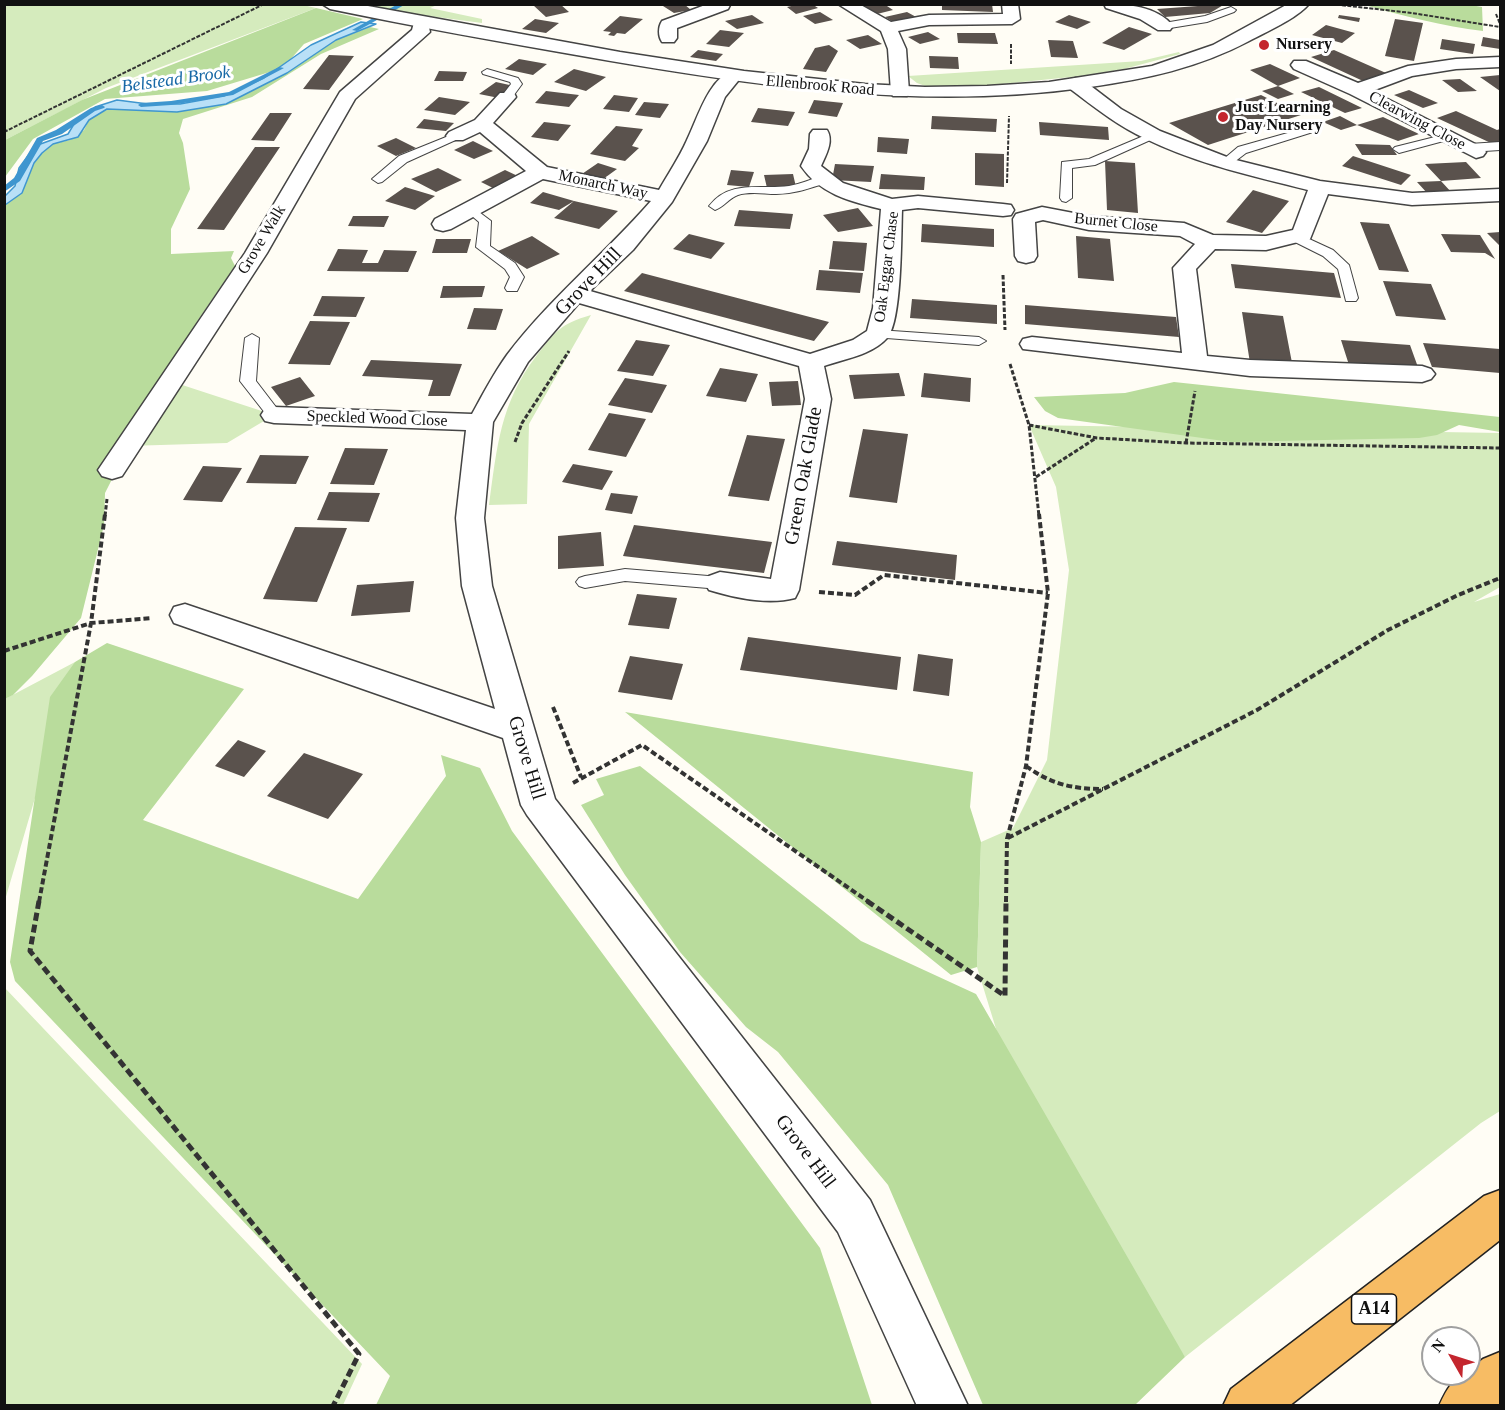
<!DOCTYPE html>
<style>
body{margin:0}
#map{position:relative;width:1505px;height:1410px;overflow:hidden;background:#fffdf5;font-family:Georgia,serif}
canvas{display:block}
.frame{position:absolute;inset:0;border:6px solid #111;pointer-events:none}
.north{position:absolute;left:1421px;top:1326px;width:60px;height:60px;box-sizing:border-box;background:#fff;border:2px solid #a0a0a0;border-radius:50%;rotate:309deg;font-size:16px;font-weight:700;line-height:24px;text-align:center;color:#111}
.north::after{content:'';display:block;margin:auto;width:21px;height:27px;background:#c4262e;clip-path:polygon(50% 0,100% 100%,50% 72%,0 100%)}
</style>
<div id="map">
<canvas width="1505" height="1410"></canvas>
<div class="frame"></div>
<div class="north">N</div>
</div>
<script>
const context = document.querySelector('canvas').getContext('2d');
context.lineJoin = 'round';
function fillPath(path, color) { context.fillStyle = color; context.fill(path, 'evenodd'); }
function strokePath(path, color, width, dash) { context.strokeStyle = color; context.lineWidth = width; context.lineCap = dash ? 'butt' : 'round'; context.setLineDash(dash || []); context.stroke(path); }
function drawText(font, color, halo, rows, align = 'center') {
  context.font = font + ' Georgia,serif'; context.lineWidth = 6; context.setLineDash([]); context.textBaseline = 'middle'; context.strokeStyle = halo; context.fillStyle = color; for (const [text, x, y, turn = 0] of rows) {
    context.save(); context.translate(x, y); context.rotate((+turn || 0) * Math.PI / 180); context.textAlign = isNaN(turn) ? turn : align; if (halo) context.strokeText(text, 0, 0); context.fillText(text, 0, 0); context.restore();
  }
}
fillPath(new Path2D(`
 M303,5L316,8L106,88L5,140V5Z
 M346,5H437L430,8L482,19V23Z
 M1179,52L1180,54L1124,69L1081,76L992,85L928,87L917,83L908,76L1141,61Z
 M591,315L529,424L527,504L489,505C497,447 500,403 537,355C556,331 560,324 591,315Z
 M170,381L274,415L227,443L127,446Z
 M1029,425L1500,433V587L1474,602L1500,594V1111L1481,1123L1185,1357L1032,1146L977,967L981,842L1013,828L1047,760L1069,570L1056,487Z
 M75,662L5,900V699Z
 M5,988L362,1364L343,1405H5Z`), '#d5ebbd');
fillPath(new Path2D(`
 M1465,4L1482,7L1483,31C1443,26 1403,16 1365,5Z
 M316,8L363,19L304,44L283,68L207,91L105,99L33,139L5,177V140L82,100Z
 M370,27L379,29L321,54L252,97L183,119L179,133L183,143L190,189L171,229V254L234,251L231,258L235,266L198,320L141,422L105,493L104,525L81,618L32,676L13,695L5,699V205L22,193L34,163L42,153L53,144L70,140L84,130L89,120L99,112L115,108L177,112L226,104L287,73L336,40Z
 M1174,382L1500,417V432L1459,425L1437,435L1419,438L1231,442L1058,418L1045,411L1034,397L1125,393Z
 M107,643L244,689L143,820L358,899L446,776L441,755L480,768L512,831L820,1248L872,1405H376L390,1376L15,981L10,962L50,697L75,662Z
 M625,712L973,772L970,807L981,842L977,967L951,975Z
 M640,766L861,941L976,994L1185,1357L1135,1405H983L888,1185L778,1052L746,1027L680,952L625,875L581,805L604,795L596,779Z`), '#b9dc9c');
const water = new Path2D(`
 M361,22L376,24L336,40L287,73L226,104L177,112L107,109L89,120L78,137L53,144L42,153L34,163L22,193L5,205V196L15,186L19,168L35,146L68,134L77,119L95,107L117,100L148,104H180L224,96L264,78L311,45Z`);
fillPath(water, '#b9e0f7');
strokePath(water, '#3f96cf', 1.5);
fillPath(new Path2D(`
 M398,4H406L357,31L352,30Z
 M279,67L284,68L233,95L171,105L141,107L138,105L141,103L171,101L229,92Z
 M102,105L105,107L104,108L95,111L62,134L43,141L20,181L4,192V186L14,178L37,138L56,130L91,108Z`), '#3f96cf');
fillPath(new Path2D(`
 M560,4L569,12L546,17L533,5Z
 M684,4L691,10L674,13L663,6Z
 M800,4H812L818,8L796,14L787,7Z
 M870,4H884L893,10L877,14L864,6Z
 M942,4H992L993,12L942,10Z
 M1225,4L1210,13L1165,17L1157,9Z
 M820,12L833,20L815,24L803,16Z
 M907,12L918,18L895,23L885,17Z
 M752,15L764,23L737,29L725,21Z
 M1069,15L1091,22L1077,29L1055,22Z
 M1339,15L1360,18L1359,22L1338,18Z
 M620,16L643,19L625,34L617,33L614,36L608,35L611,32L603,31Z
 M535,19L559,23L546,33L522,29Z
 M1395,19L1423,23L1414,61L1385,56Z
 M1326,25L1355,33L1342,43L1312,35Z
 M1129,27L1152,34L1124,50L1102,43Z
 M720,30L744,33L729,47L706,44Z
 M928,32L940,39L920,44L908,37Z
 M957,33H995L998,44L958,43Z
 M868,35L882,44L860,49L846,40Z
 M1483,37L1500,40V49L1481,46Z
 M1442,39L1475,44L1473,54L1440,49Z
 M1048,40L1073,41L1078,58L1051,57Z
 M829,45L838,51L826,72L803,69L815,48Z
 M698,50L723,54L716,61L690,57Z
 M1334,50L1386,73L1363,81L1311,57Z
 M329,55L354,56L329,90L303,89Z
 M929,56L958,57L959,69L930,68Z
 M519,59L547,64L533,75L505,69Z
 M1270,64L1300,78L1278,86L1294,94L1278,99L1262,91L1278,86L1250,70Z
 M574,69L606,77L586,91L554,82Z
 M439,71L467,72L463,81H434Z
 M1500,75V91L1480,77Z
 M1460,79L1477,91L1458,92L1442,80Z
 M496,82L514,86L499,98L479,94Z
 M1319,87L1362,108L1345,113L1301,92Z
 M1409,90L1438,103L1423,108L1394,95Z
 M546,91L579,95L569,107L535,103Z
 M614,95L638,98L629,112L603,109Z
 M1261,95L1301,115L1208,145L1169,123Z
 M439,97L470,102L455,115L424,110Z
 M814,100L843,103L837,117L808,113Z
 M644,102L669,104L660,118L635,115Z
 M758,108L795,112L788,126L751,122Z
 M1456,111L1497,130L1500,129V142L1493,144L1437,118Z
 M270,113H292L274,141L251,140Z
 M932,116L997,119L996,132L931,129Z
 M1340,116L1357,125L1341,130L1323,122Z
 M1383,117L1419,134L1398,141L1357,125Z
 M424,119L454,123L446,131L416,128Z
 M544,122L571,125L558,141L531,137Z
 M1039,122L1108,127L1109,140L1040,135Z
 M616,126L643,129L632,146L639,148L625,161L590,154Z
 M878,137L909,139L907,154L877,152Z
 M396,138L416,148L396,156L377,146Z
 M473,141L493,151L474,159L454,150Z
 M1355,144L1390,145L1397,155H1362Z
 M255,147H280L224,230L197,229Z
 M975,153L1004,154V187L975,185Z
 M1353,156L1411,175L1401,185L1342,166Z
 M1105,161L1135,163L1138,213L1107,210Z
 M1466,162L1481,178L1441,181L1425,164Z
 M598,163L617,169L599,182L579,176Z
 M835,164L874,166L871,182L832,180Z
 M438,168L462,180L436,192L411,179Z
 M505,170L522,178L497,190L481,182Z
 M731,170L754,172L749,187L727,185Z
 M793,174L796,187L767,188L764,175Z
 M881,174L925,177L924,190L879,189Z
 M1441,181L1452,193L1428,194L1417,182Z
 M405,187L435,196L415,210L385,201Z
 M1253,190L1289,201L1262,233L1226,222Z
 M543,192L574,201L559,210L530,203Z
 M574,201L618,211L599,229L554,218Z
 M858,208L873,226L838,232L823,215Z
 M739,210L793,214L790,229L734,226Z
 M353,216H389L384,227L348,226Z
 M1360,222L1389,224L1409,272L1379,270Z
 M922,224L994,229V247L921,242Z
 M1500,232V246L1487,233Z
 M689,234L725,243L711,259L673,249Z
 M1441,234L1480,235L1495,259L1485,253L1451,252Z
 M532,236L560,254L527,269L498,251Z
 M1076,236L1110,239L1114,281L1078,278Z
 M436,239H471L467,253H432Z
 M833,241L867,243L864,271L829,269Z
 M338,249L368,250L362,263H378L384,250L417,251L408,272L327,271Z
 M1231,264L1334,273L1341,298L1235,288Z
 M819,270L863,273L860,293L816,290Z
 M642,273L829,322L814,341L624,291Z
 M1383,281L1431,284L1446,320L1396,316Z
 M443,286H485L482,297L440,298Z
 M322,296L365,297L356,317L313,316Z
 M912,299L997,305V324L910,318Z
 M1025,305L1176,317L1179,337L1025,324Z
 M474,308L503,309L496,330L467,329Z
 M1242,312L1283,316L1293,368L1250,363Z
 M310,321L350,322L330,365L288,364Z
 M636,340L670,345L653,376L617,371Z
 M1341,340L1410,345L1419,370L1349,365Z
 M1423,343L1500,349V373L1432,367Z
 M371,360L462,364L450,396H428L433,380L362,376Z
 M720,368L758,374L746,402L706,396Z
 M899,373L905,396L854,399L849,375Z
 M924,373L971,378L970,402L921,397Z
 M300,377L315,396L286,406L271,387Z
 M625,378L667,385L652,413L608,405Z
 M798,381L801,405L772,406L769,382Z
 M609,413L646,419L626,457L588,450Z
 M863,429L908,434L897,503L849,497Z
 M747,435L785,439L769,501L728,496Z
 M345,448L388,449L374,485L330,484Z
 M260,455L309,456L296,484L246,483Z
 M573,464L613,471L602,490L562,482Z
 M203,466L242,468L222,502L183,500Z
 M329,492L380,493L369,522L317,520Z
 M611,493L638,496L632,514L605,510Z
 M634,525L772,542L764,573L623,556Z
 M295,527L347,528L317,602L263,599Z
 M601,532L604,566L558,569V536Z
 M837,541L957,555L955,580L832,565Z
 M414,581L410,612L351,616L357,585Z
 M637,594L677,598L669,629L628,625Z
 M748,637L901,657L897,690L740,670Z
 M918,654L953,659L949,696L913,691Z
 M630,656L683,664L672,700L618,692Z
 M238,740L266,751L244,777L215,766Z
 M304,753L363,774L328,819L267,796Z`), '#5a524d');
const service = new Path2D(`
 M1231,7L1236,10L1234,12L1207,22L1164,29L1159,26L1164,23L1205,16Z
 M487,69L518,78L522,84L511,99L507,100L501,97L511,84L510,82L483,74L482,72Z
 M1309,127L1315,130L1313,132L1246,153L1229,166H1221L1219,163L1238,147Z
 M1153,132L1159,135L1157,137L1095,165L1072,168V198L1066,202L1062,201L1060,198L1062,162L1089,159Z
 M456,133L460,134V138L407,162L382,182L378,183L372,179L399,156Z
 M1447,134L1453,137L1451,139L1399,153L1393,149L1395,147Z
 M1500,142V150L1469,152L1463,148L1469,144Z
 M822,176L828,180L826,183C810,188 794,194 776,194C764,194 750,191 738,195C729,198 724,207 715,210L709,206C730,179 760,190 789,186C801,184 811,179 822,176Z
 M471,206L491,221L490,246L515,263L524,277L517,291H507L505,288L510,277L505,269L476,247L479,222L465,210Z
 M1294,232L1333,250L1349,265L1358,298L1356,301H1346L1338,269L1323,256L1289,239L1288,236L1289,233Z
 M878,330L979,337L986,341L979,345L873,337L871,334Z
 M252,334L259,338L256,381L282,415L279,418H269L240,381L245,338Z
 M625,569L720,577L726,579L729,583L726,587L720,589L625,581L585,588L579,586L576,582L579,578L585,576Z`);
const minor = new Path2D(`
 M708,4L730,5L728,9L677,28V38L674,42H662C658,36 658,27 662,21Z
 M838,4H859L891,22L929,15L1003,14L1002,4H1018L1020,19L1012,24L929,25L898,31L906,49L909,92L907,96H893L891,92L888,49L881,31Z
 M1104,4C1127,4 1157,6 1173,26L1170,30H1158L1140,19L1106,8Z
 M421,18L427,19L430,32L355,99L267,253L122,476L112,479L102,476L98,470L245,253L340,92L412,30L415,19Z
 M1500,57V67L1456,69L1412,76L1372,91L1483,148L1486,152L1483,156L1476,158L1350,94L1294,69L1291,65L1294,61H1306L1358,83L1408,66L1456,59Z
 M733,71L739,72L742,76L725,97L707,141L672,202L633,250L590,291L810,354L853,340L867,331L873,308L881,209C849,201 820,194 801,166L809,149L810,134L813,130H827C834,141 826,155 821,166L843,183L892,199L918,196L1003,204L1011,205L1014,210L1011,215L1003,216L918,208L902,210C901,235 902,322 887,338C872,355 844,359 824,366L831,399L799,590L795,598C769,605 735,598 709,590L705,583L709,576L720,572L771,579L805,399L799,366L579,303L528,362L493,422L484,518L492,586L555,799L870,1200L968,1406H917L838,1232L527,815L521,805L503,738L174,623L170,615L174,607L185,604L495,709L462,586L456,518L466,430L274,423L265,421L261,415L265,409L274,407L472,414C483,394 494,373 507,355C549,299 605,254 651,201L543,179L451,229L443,231L435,229L432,224L435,219L526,171L480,132L463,140H449L446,136L449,132L475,120L500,93H514L516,97L493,123L547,167L659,190C668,174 679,158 687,140C697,120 709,77 733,71Z
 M1076,78L1083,80L1121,109L1160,131L1232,159L1320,181L1412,193L1500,189V201L1412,205L1328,194L1310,239L1266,250L1215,249L1196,269L1207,356L1250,360L1422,366L1431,369L1435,374L1431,379L1422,382L1250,376L1023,349L1020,344L1023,339L1032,337L1182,353L1173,268L1195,244L1180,236L1089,230L1043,220L1035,222L1037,256L1034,261L1026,263L1018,261L1015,256L1013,219L1016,214L1042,207L1089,216L1184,223L1213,235L1266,236L1293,230L1308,190C1253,176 1197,164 1146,139C1118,126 1094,107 1069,88L1067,84L1069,80Z`);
const tertiary = new Path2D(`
 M322,4H357L620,52L744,71L865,84L925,87L987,86L1049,82L1152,66L1213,45L1288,4H1309C1296,19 1266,32 1249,41C1198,68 1146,79 1090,87C921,111 755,86 588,57C502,42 416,27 330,9Z`);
const trunk = new Path2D(`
 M1500,1190V1240L1289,1406H1223L1231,1389L1484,1196Z
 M1500,1352V1406H1439C1445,1393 1453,1375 1469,1374V1370L1483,1359Z`);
strokePath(service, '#444', 2);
strokePath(minor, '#444', 3);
strokePath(tertiary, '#444', 3);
strokePath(trunk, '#222', 3);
strokePath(new Path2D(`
 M1331,4L1412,13L1500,27
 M1496,14L1500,24
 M1011,44V64
 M4,132L264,4
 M1007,183L1009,116`), '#333', 2, [4, 1.5]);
strokePath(new Path2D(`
 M1003,275L1005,330
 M1010,364L1029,425L1039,516
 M1029,425L1097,438L1186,443L1500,448
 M515,442L522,423L569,351
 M1186,443L1195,391
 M1036,477L1096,438
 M105,516L107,499`), '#333', 3, [4.5, 2]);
strokePath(new Path2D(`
 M819,592L855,595L884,575L1048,593
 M4,651L91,623L152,618
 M553,707L581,777
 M1026,766C1051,784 1072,789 1103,789
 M573,783L642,745L869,902
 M1008,838L1257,710L1388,630L1458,595L1500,578
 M39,902L91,623L105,514
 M1006,902L1007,839L1026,766L1048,593L1039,514`), '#333', 4, [6, 3]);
strokePath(new Path2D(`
 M39,901L30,951L359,1354L333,1406
 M867,901L1005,996L1006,901`), '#333', 5, [8, 4]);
fillPath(service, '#fff');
fillPath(minor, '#fff');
fillPath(tertiary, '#fff');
fillPath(trunk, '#f7bc64');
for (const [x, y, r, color] of [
 [1264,45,6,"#c4262e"],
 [1223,117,6,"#c4262e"]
]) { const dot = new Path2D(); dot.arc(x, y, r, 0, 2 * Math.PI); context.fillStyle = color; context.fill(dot); strokePath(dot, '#fff', 2); }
drawText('bold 16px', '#111', '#fff', [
 ["Nursery",1276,45],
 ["Just Learning",1235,108],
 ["Day Nursery",1235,126]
], 'left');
drawText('16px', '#111', '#fff', [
 ["Ellenbrook Road",820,86,5],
 ["Clearwing Close",1417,121,28],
 ["Monarch Way",603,185,12],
 ["Burnet Close",1116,223,6],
 ["Grove Walk",262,240,-59],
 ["Oak Eggar Chase",887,267,-83],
 ["Speckled Wood Close",377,419,2]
]);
drawText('italic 18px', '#1768a6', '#fff', [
 ["Belstead Brook",176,80,-8]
]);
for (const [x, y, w] of [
 [1374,1309,45]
]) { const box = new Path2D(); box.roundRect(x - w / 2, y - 15, w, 30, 4.5); context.fillStyle = '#fff'; context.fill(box); strokePath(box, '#111', 1.5); }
drawText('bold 18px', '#111', null, [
 ["A14",1374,1309]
]);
drawText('20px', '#111', '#fff', [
 ["Grove Hill",589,282,-46],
 ["Green Oak Glade",804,476,-80],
 ["Grove Hill",526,758,73],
 ["Grove Hill",805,1152,53]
]);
</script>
